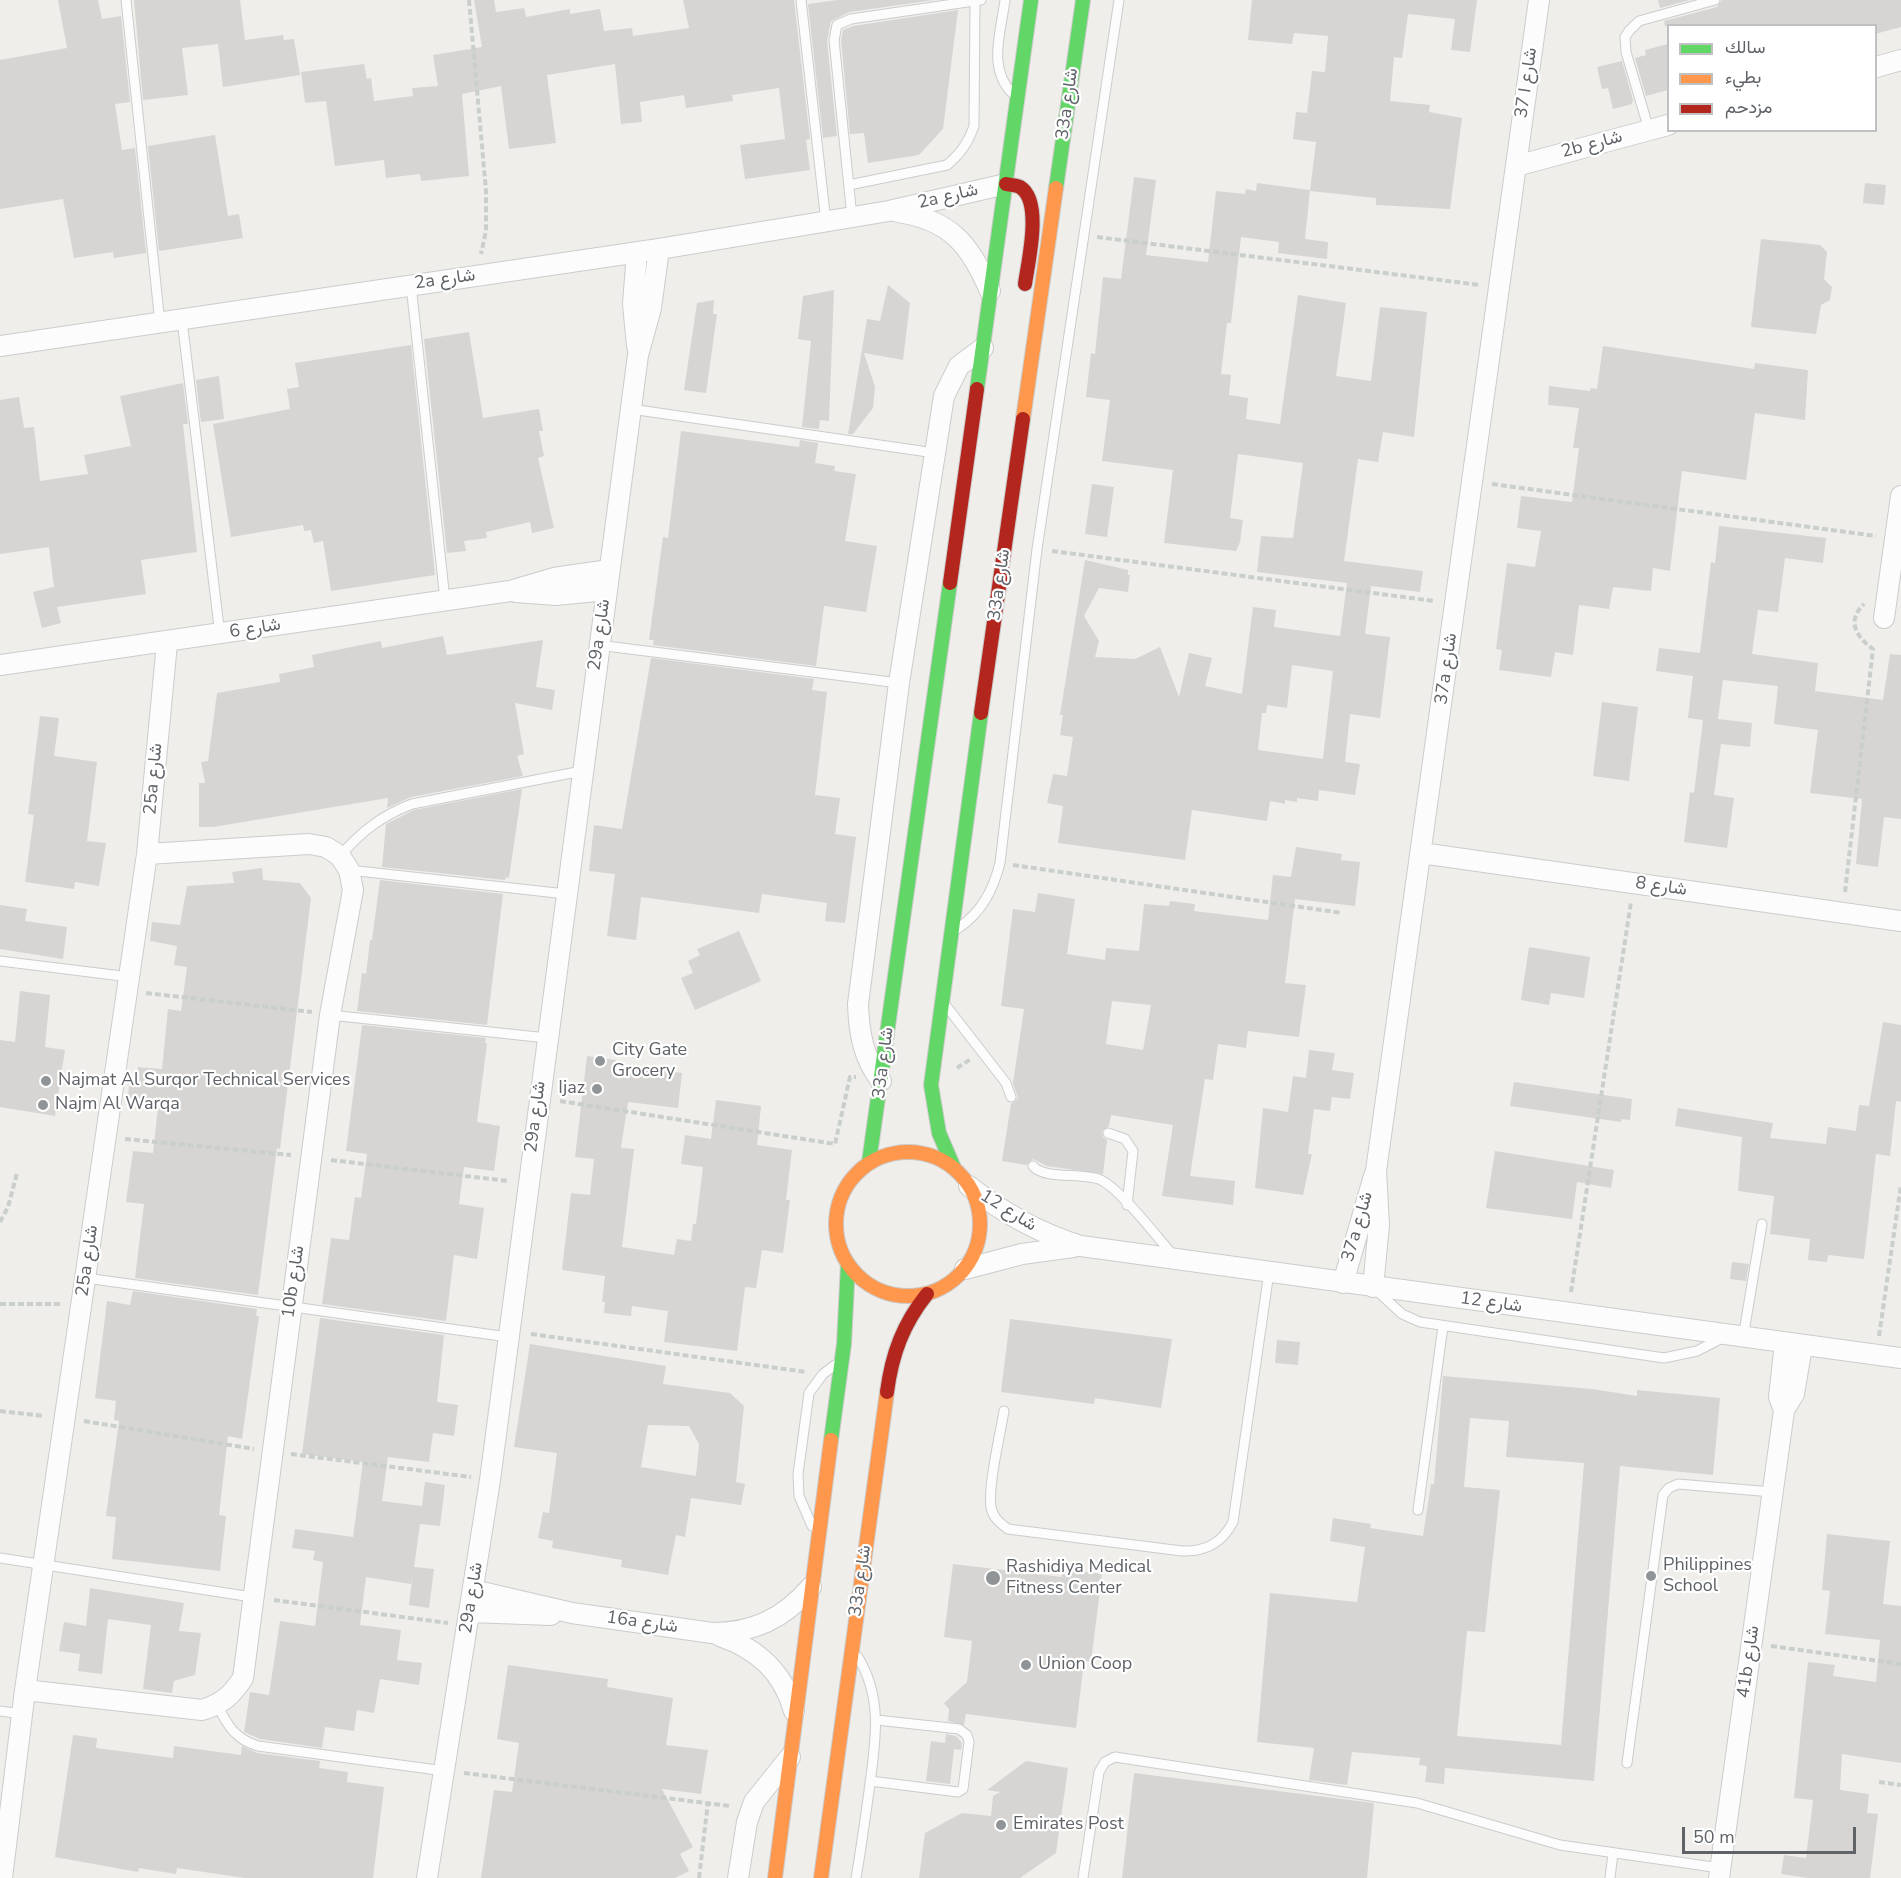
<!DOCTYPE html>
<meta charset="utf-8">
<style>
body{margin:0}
#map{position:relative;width:1901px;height:1878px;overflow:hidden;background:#efeeea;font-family:"Nunito Sans",Vazirmatn,sans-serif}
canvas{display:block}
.legend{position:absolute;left:1667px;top:24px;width:210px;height:108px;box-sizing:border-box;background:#fff;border:2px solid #bfc1c3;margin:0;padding:8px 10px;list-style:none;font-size:18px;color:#5f6368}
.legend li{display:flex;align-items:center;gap:12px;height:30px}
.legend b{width:30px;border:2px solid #bfc1c3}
.scale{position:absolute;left:1682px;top:1827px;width:174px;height:27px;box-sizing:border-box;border:3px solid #5f6368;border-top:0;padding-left:8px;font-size:18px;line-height:21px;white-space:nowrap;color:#5f6368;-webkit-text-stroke:4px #fff;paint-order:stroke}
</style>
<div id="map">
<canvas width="1901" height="1878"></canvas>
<ul class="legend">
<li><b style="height:8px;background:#63d668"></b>سالك</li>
<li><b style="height:8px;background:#ff974d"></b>بطيء</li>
<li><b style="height:8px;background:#b3261e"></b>مزدحم</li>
</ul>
<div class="scale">50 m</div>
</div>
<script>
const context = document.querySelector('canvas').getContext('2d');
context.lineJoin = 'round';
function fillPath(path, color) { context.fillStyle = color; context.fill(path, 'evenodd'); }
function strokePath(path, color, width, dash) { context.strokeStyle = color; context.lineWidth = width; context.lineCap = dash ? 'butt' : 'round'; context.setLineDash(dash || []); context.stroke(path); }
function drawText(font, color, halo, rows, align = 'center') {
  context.font = font + ' "Nunito Sans",Vazirmatn,sans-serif'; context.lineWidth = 4.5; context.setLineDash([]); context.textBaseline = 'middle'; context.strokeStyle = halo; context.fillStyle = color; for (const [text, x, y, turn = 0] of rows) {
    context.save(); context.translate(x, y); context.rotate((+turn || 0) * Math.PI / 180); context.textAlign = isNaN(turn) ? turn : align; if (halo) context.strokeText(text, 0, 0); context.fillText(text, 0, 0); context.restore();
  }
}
fillPath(new Path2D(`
 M58,0H98L102,19L121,16L130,102L115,104L122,150L135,148L146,253L114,258L113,252L74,258L63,199L0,209V60L67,48Z
 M134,0H240L245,40L283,35L284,40L294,39L300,75L223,87L218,44L182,48L188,95L143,100Z
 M474,0H494L496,12L524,8L526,17L570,9V14L600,9L604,31L632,28L633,36L689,28L683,0H794L810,139L806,140L810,170L745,179L740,145L785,139L779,88L732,95L733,101L686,108L684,95L640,102L642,122L621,124L615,64L547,75L556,143L509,149L501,86L462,94L469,176L421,181L420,174L386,178L384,160L335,166L326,101L305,103L301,72L364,64L367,79L371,78L374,101L413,96L412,88L438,86L433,55L482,47Z
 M838,0H934L850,12L831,21L827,41L837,136L823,138L808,4Z
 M1252,0H1477L1470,52L1451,50L1455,19L1408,14L1402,58L1394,57L1390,101L1430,105L1429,112L1462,118L1450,209L1376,205V198L1310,191L1316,142L1293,139L1296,112L1307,113L1312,71L1325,72L1328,36L1294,33L1292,44L1248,40Z
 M1658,0H1690L1660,8Z
 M1722,0H1901V27L1875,34V26H1665L1664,21L1717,7Z
 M958,10L943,129L919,155L868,163L864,133L850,134L841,40L843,30L853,26Z
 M1668,44V90L1646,96L1635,58L1646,55L1645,50Z
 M1622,61L1633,100L1632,104L1613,109L1608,88L1602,89L1597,67Z
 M215,135L228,216L239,214L243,238L159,251L148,146Z
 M1134,177L1156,180L1146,255L1208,262L1216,191L1245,194L1246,189L1256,191L1257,183L1310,190L1305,239L1328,242L1327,259L1278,253L1279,242L1241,237L1231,323H1227L1221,374L1231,375L1229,395L1248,398L1246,419L1280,424L1298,295L1346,303L1336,376L1371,381L1380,307L1427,312L1414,437L1383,432L1378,462L1358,459L1344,561L1423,571L1420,592L1371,586L1365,634L1390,637L1380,718L1350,714L1345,762L1360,764L1355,795L1319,790L1318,801L1297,798V802L1285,800V804L1270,801L1267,821L1192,810L1185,860L1058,843L1063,806L1047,803L1053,774L1067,776L1073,737L1060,735L1063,715H1060L1085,560L1128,570V575H1130L1128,592L1099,588L1084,616L1099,641L1095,657L1135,659L1160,647L1179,697L1189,653L1212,658L1205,686L1242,694L1253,607L1276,610L1274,627L1340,636L1347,583L1257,572L1261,536L1293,538L1303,463L1238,454L1230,518L1243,520L1240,542L1236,551L1164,543L1173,470L1102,461L1110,400L1086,397L1091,353L1095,354L1103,277L1121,279ZM1292,665L1333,671L1323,759L1258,750L1262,713H1266L1267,705L1287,708Z
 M1865,183L1886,185L1884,205L1863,203Z
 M1761,239L1820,245L1827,252L1824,279L1832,287L1830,300L1821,305L1816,334L1751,327Z
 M888,285L910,303L903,360L864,353L875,387L873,408L853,434H848L867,319L880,321Z
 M834,290L829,421L820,420L819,429L802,427L811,341L798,339L803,296Z
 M714,300L713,314H717L706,393L684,390L697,303Z
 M469,332L483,418L539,409L543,431H539L544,456L538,458L554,528L532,533L530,522L486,532L487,538L464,541L466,551L447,553L424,339Z
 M411,345L435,575L331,591L323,541L314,543L311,530L304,531L303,525L231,537L213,424L290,409L287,389L299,387L295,363Z
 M1603,346L1754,369L1755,363L1808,370L1805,420L1755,413L1746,480L1682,471L1670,571L1653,568L1651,591L1613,587L1609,609L1579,605L1573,655L1555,652L1551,677L1499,670L1502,650L1496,649L1507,563L1535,567L1541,531L1517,528L1521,496L1572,502L1579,448H1573L1579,408L1548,405L1549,386L1590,391L1591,388L1597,389Z
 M219,376L224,419L201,422L196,380Z
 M183,383L188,424H183L197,552L141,560L146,594L57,607L61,623L42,628L33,592L54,587L49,547L0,554V400L19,397L24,428L34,427L40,481L88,474L84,455L131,446L120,396Z
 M681,431L799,447L800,440L818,443L815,463L835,466L834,471L856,474L845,541L877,546L866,612L824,606L816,666L653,645L654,640H649L663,537L668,538Z
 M1092,484L1114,487L1107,537L1085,534Z
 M1719,526L1826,538L1823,563L1785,558L1778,612L1758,610L1752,654L1818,663L1815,691L1883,700L1890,654L1901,655V819L1884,817L1878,867L1856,864L1862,799L1810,793L1818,730L1774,724L1778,686L1723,680L1718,719L1752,723L1750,747L1721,744L1714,795L1734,798L1727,848L1684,842L1690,792L1694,793L1703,720L1688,718L1693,676L1656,671L1659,648L1700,653L1711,562L1715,563Z
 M443,636L447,655L543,640L536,687L555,690L552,710L515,703L524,754L517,756L523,776L411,797L387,808L388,798L213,827H199V783H205L201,762L208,761L217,693L280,682L279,674L314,667L312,655L381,641L382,648Z
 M651,658L814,679L812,690L827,692L815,795L840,798L835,834L856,837L845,923L825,921L827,903L762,894L759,913L641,897L636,940L607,936L615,874L589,871L594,825L622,829Z
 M1602,702L1638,707L1629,781L1593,776Z
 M40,716L59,718L54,756L97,762L87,841L106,843L99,886L75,882L74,889L25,882L34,815L28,814Z
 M522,789L509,878L506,877L505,880L382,867L386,824L414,810Z
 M1296,847L1342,854L1341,860L1360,862L1355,906L1295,899L1285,983L1306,985L1299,1037L1248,1031L1246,1048L1218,1044L1213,1080L1205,1079L1190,1176L1235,1181L1233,1205L1162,1196L1173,1125L1111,1115L1109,1126L1102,1131L1103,1137L1107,1140L1103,1174L1047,1166L1033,1159L1026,1165L1002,1161L1011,1104L1018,1098L1013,1083L1024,1009L1001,1006L1013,909L1035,912L1038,893L1075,899L1067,954L1105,960L1106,948L1139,951L1144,904L1169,906L1170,901L1195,904L1194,911L1268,920L1273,875L1291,877ZM1112,1001L1151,1005L1143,1050L1106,1044Z
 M262,868L263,880L300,883L311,898L280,1149L277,1148L258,1295L135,1278L144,1204L126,1202L133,1151L153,1153L158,1108L127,1105L129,1086H136L138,1067L162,1069L168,1009L181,1011L187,967L174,965L177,946L150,941L152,922L180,925L187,886L234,883L232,872Z
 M380,880L503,894L487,1025L357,1011L362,973L366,974L370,940H372Z
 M0,905L27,909L25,921L67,927L63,959L0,949Z
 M739,931L761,981L695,1010L681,978L693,973L688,961L700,955L697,949Z
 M1529,947L1590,957L1584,998L1551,993L1549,1005L1521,1000Z
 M20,991L50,995L45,1047L65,1050L55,1116L0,1107V1040L15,1042Z
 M1883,1022L1901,1025V1102L1896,1101L1890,1156L1876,1154L1864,1259L1828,1255L1827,1262L1808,1260L1810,1239L1770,1234L1774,1196L1738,1191L1742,1137L1675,1126L1678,1108L1773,1123L1770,1138L1826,1144L1828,1127L1856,1131L1859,1105L1869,1106Z
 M362,1025L486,1038L485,1043H487L477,1122L500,1126L494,1171L464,1167L459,1204L484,1208L477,1259L454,1255L446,1321L322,1304L331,1238L349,1240L355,1197L361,1198L367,1154L346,1151Z
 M1309,1050L1335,1053L1332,1070L1354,1073L1350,1099L1332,1097L1330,1111L1314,1109L1308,1154H1312L1303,1195L1255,1188L1263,1108L1288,1112L1293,1076L1306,1078Z
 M587,1056L616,1060V1065L682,1073L678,1108L628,1102L621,1148L634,1149L622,1247L674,1255L677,1239L691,1241L693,1224H696L703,1167L681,1164L685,1135L711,1139L716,1100L761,1106L757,1145L792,1150L786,1200H790L783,1253L762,1250L756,1288L745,1287L737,1351L664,1342L668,1311L632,1306L631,1316L604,1313L605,1302H602L605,1276L562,1270L571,1193L590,1195L594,1159L575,1157Z
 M1514,1082L1632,1099L1630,1120L1621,1119V1122L1510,1106Z
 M1495,1151L1614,1170L1611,1188L1577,1182L1572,1219L1486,1208Z
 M1732,1262L1749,1264L1746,1281L1730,1279Z
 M133,1291L257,1309L256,1316H259L242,1439L228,1436L219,1515L226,1516L220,1571L112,1559L116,1517L106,1516L119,1421L114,1420L116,1401L95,1398L107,1301L130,1305Z
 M320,1318L444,1335L437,1402L458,1405L454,1436L433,1433L429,1462L388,1457L382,1501L422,1506L425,1482L445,1485L440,1526L420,1524L414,1567L434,1569L429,1608L409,1605L413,1571L411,1584L366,1577L360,1625L401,1630L397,1660L422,1663L419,1685L380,1679L374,1713L357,1710L354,1731L325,1727L322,1748L260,1739L244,1732L250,1692L269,1695L280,1621L315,1626L323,1562L313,1560L315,1551L292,1548L295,1529L353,1537L363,1462L302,1454Z
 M1010,1319L1172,1339L1161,1408L1095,1398L1094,1404L1001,1392Z
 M1277,1340L1300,1342L1298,1365L1275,1363Z
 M530,1344L666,1366L663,1384L730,1393L744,1406L736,1482L745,1484L741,1505L691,1498L685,1537L676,1535L668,1575L621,1567L622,1560L552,1548L553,1541L538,1538L543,1512L549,1513L557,1453L514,1447ZM648,1425L689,1426L699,1444L696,1476L641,1467Z
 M1443,1376L1592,1389L1637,1396V1390L1720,1398L1713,1475L1620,1466L1594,1781L1445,1768L1444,1784L1425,1782L1427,1766L1419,1765L1420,1758L1352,1752L1347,1785L1309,1780L1314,1748L1257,1742L1270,1593L1357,1602L1365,1547L1330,1541L1333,1518L1371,1524L1370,1528L1423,1536L1431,1484H1434ZM1470,1418L1509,1421L1506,1457L1584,1463L1561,1745L1457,1736L1467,1631L1485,1632L1500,1490L1464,1487Z
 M1827,1534L1890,1541L1883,1604L1901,1606V1763L1842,1754L1840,1790L1869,1794L1867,1813L1878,1814L1870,1878H1808L1781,1874L1784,1855L1806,1858L1813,1800L1794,1798L1808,1662L1835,1665L1833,1676L1876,1682L1880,1640L1825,1634L1830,1591L1822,1590Z
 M953,1564L1062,1577V1569L1102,1574L1091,1662L1084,1661L1076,1728L966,1714L964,1725L948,1721L949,1709L944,1703L967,1682L972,1641L944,1637Z
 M90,1588L184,1603L179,1631L201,1633L195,1675L174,1681L172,1693L143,1689L151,1625L108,1619L102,1674L78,1671L80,1654L59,1651L64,1622L86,1626Z
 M508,1665L608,1679L607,1687L673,1698L666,1745L708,1750L701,1794L662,1789L693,1847L680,1854L689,1871L675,1878H481L494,1790L512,1792L519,1743L497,1739Z
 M946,1734L956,1736L962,1743L961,1750L954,1749L950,1784L926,1781L931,1741L945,1743Z
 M73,1735L97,1738L96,1748L173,1758L174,1746L241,1755L242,1746L257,1753L320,1761L319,1768L348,1772L347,1782L384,1787L373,1878H245L177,1868L176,1874L139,1868L138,1872L55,1857Z
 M1026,1761L1068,1768L1056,1853L1020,1878H919L925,1833L962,1813L991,1816L993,1796L1000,1792L987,1790Z
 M1134,1773L1374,1803L1367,1878H1122Z`), '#d6d5d3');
const lane = new Path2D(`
 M126,0L160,323
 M801,0L826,222
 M1005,0C1001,32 987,69 1013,94
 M1649,130L1626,52L1625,37L1629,31L1639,21L1715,0
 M849,185L947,165C961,153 968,143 974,126L975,0
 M852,217L834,40L837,25L851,19L981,0
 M411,285L445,600
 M182,320L220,635
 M631,409L935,453
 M598,645L899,683
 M340,856C362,831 381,816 412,804L582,771
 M349,870L566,894
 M957,929C981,913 993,891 1000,863L1037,549L1119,0
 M0,961L130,977
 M947,1007L1006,1083L1011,1097
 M330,1015L547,1038
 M1108,1133L1125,1139L1133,1151L1127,1205
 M1033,1166C1044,1180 1083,1172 1101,1180C1122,1191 1156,1236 1173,1255
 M86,1278L508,1337
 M1375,1289L1402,1314L1420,1322L1664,1358L1697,1351L1724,1337
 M1743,1338L1762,1224
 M1004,1411C1000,1435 988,1485 991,1507C993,1518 1000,1523 1008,1529L1182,1551C1206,1552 1222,1543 1233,1522L1269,1272
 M1418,1510L1443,1326
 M812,1526L799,1496L798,1474L809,1393L823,1374L835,1365
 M0,1558L252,1597
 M217,1705C228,1726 235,1739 258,1746L445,1771
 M0,1711L22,1714
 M1627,1763L1663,1495L1669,1488L1678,1484L1772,1492
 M870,1781L958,1792L963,1789L969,1742L967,1735L959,1729L877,1720
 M856,1878C861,1849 865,1820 869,1791C875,1744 884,1700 858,1657
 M1083,1878L1099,1772L1105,1762L1115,1757L1417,1803L1560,1845L1720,1868
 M1610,1878L1613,1853`);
const street = new Path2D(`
 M1876,67L1901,60
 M1516,166L1668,125
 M898,212C950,220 970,244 990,291
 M0,346L659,249L889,211L1006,184
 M637,346L633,304L637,252
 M516,592L556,595L606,590
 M1884,618L1901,496
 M0,665L510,591L554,578L609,570
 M1421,853L1901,921
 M881,1081C863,1057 859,1033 858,1004L899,683L944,396L959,366L983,348
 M969,1186C1004,1214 1039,1233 1081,1246L1901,1358
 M965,1269L1022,1254L1073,1247
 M1343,1283L1374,1176
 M1373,1287L1379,1225L1376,1171L1539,0
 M1784,1410L1779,1397L1785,1343
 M473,1590L572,1613L712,1633C753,1633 783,1619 811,1587
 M470,1612L551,1615
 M720,1636C758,1649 783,1672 794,1711
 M25,1690L202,1710C222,1704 232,1695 243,1678L330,1015L353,890L349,870L340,856L326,847L309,844L147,854
 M2,1878L25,1690L147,854L167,643
 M427,1878L490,1480L638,355L651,308L659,249
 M738,1878L747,1822L754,1802L790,1757
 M1719,1878L1783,1418L1784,1410L1794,1394L1802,1346`);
const fast = new Path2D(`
 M1056,188L1083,0
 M977,389L1031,0
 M869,1162L950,583
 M954,1168L939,1133L931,1085L981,713
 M831,1440L844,1344L848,1264`);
const slow = new Path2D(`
 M1023,419L1056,188
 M836 1224a72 72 0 1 1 144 0a72 72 0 1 1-144 0Z
 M775,1878L831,1440
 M821,1878L887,1392`);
const jam = new Path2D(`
 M1006,184C1010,185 1016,185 1020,187C1043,201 1028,262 1025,284
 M950,583L977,389
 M981,713L1023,419
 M887,1392C892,1354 903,1324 927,1294`);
strokePath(lane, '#cbcccc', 11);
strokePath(street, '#cbcccc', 22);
strokePath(fast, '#cacacb', 16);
strokePath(slow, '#cacacb', 16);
strokePath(jam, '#cacacb', 16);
strokePath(new Path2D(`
 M469,0L486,191V231L481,254
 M1097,237L1480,285
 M1492,484L1876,536
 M1052,551L1434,601
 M1013,865L1342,913
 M1845,892L1873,649C1855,636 1847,620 1864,604
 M146,993L312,1012
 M957,1068L971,1059
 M560,1101L835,1144L850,1077H856
 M125,1139L291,1155
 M331,1160L508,1181
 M0,1222L8,1207L17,1173
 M1571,1292L1631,902
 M0,1304H60
 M531,1334L806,1372
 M1879,1336L1901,1185
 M0,1411L44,1416
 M84,1421L254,1449
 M291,1454L471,1477
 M274,1600L448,1623
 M1771,1646L1901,1664
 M464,1773L730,1806
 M1879,1782L1901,1785
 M699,1878L708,1802`), '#cacfcc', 4, [6, 3]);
strokePath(lane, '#fdfcfc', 9);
strokePath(street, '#fdfcfc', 20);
strokePath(fast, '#63d668', 14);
strokePath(slow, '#ff974d', 14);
strokePath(jam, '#b3261e', 14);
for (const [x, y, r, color] of [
 [600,1061,6,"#919496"],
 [46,1081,6,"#919496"],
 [597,1089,6,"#919496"],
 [43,1105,6,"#919496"],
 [1651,1576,6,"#919496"],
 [993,1578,8,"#919496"],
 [1026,1665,6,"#919496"],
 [1001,1825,6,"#919496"]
]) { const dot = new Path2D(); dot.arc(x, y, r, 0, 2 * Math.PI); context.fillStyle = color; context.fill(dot); strokePath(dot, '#fff', 2); }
drawText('18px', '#5f6368', '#fff', [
 ["شارع ا 37",1527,83,-82],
 ["33a شارع",1068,104,-82],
 ["2b شارع",1592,145,-15],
 ["2a شارع",948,197,-13],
 ["2a شارع",445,280,-8],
 ["33a شارع",1000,585,-82],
 ["شارع 6",255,629,-9],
 ["29a شارع",600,635,-82],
 ["37a شارع",1447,669,-82],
 ["25a شارع",154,779,-85],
 ["شارع 8",1661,887,8],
 ["33a شارع",884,1063,-83],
 ["29a شارع",536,1117,-83],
 ["شارع 12",1008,1211,32],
 ["37a شارع",1358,1227,-74],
 ["25a شارع",88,1261,-82],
 ["10b شارع",294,1282,-82],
 ["شارع 12",1491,1303,8],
 ["33a شارع",861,1581,-82],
 ["29a شارع",472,1598,-81],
 ["16a شارع",642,1623,8],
 ["41b شارع",1749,1662,-82]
]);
drawText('18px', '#5f6368', '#fff', [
 ["City Gate",612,1051],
 ["Grocery",612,1072],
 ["Najmat Al Surqor Technical Services",58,1081],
 ["Ijaz",585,1089,"right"],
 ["Najm Al Warqa",55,1105],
 ["Philippines",1663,1566],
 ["School",1663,1587],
 ["Rashidiya Medical",1006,1568],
 ["Fitness Center",1006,1589],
 ["Union Coop",1038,1665],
 ["Emirates Post",1013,1825]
], 'left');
</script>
